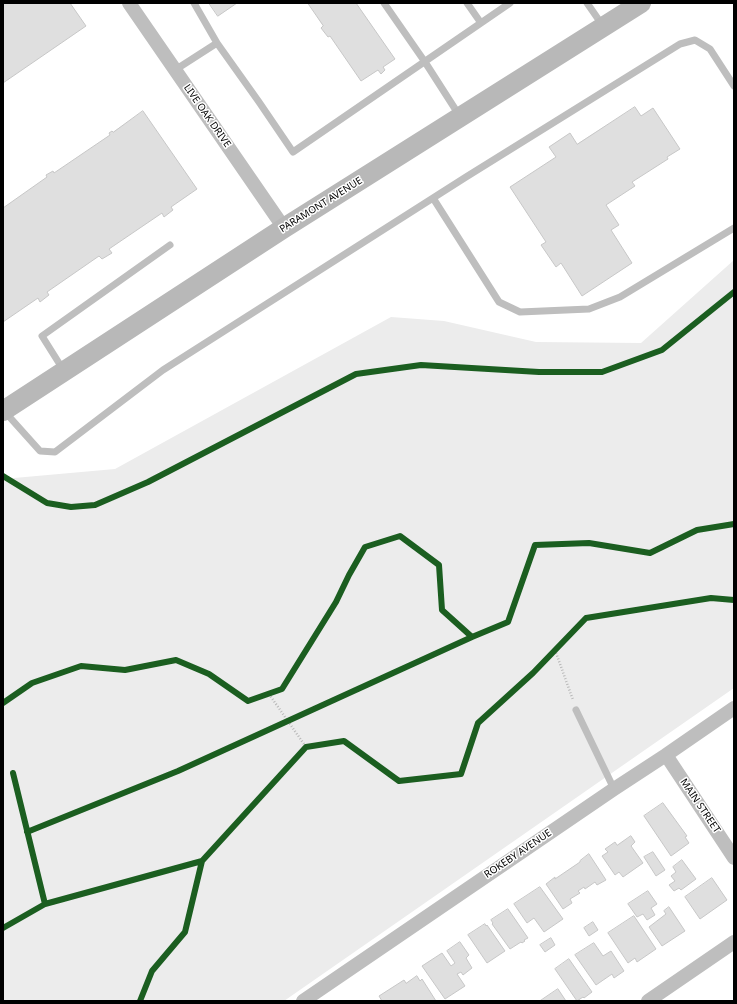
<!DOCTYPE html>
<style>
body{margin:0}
#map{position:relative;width:737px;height:1004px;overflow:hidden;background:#fff;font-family:"Noto Sans",sans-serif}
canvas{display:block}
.frame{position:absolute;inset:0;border:4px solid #000;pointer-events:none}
</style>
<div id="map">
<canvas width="737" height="1004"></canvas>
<div class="frame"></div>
</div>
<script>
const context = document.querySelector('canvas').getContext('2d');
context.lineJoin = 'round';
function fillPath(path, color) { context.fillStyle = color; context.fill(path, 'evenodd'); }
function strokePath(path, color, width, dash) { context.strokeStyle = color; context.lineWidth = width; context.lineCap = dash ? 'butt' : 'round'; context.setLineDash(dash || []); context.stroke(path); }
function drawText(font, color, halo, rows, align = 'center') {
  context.font = font + ' "Noto Sans",sans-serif'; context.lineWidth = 3; context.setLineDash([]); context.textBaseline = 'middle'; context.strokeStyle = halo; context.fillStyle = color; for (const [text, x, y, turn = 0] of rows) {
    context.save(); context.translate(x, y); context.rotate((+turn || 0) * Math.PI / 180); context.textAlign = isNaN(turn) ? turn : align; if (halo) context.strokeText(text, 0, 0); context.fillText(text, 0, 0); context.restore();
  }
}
fillPath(new Path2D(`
 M734,260V688L284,1001H3V479L115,469L391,317L444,321L536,342L641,343Z`), '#ececec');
const building = new Path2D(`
 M3,3H70L86,26L3,83Z
 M209,3H237L218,16Z
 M308,3H356L395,59L383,67L385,70L381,74L378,70L361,81L330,36L328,37L321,28L323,26Z
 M635,107L641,116L653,108L680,149L667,157L668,159L632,182L635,186L606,205L619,225L611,230L632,263L582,296L561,263L556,267L541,245L546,242L510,187L556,157L549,147L570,133L577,144Z
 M143,111L197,189L171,207L173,210L164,217L162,213L109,249L112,253L102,259L99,256L47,292L49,295L40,302L38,298L3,322V208L47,177L46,175L53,171L54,173L110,135L109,133L112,131L113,132Z
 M663,803L687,836L685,837L689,843L671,856L644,816Z
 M631,836L635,842L631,846L643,863L623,877L619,872L615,875L602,856L608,852L605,849L615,842L617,845Z
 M653,852L665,870L656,876L644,857Z
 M589,854L606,880L597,885L595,882L585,889L584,887L578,891L580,893L570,899L572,903L563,909L546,884L555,877V879L580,862V861Z
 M682,860L696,879L681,890L679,888L674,891L669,885L675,881L671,876L676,872L673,867Z
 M712,878L727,900L700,919L685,897Z
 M540,887L563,919L544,932L534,918L527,923L514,904Z
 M648,891L657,904L651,908L655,915L647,920L643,914L637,917L628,904Z
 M669,907L685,931L662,946L649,927L666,914L664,911Z
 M508,909L528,938L524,940L525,941L522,943L521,942L510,949L492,924L493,923L491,920Z
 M634,916L656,949L637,962L635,958L628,963L608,933Z
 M593,922L598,930L589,936L584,928Z
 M485,924L486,926L487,925L505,951L487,963L468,935Z
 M551,938L555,945L545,952L540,945Z
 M460,942L469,955L466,958L472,968L463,975L461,972L457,974L465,986L445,999L422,966L442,953L451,966L455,963L447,951Z
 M594,943L603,956L611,951L624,971L614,978L612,974L596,985L575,955Z
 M569,959L592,992L584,998L583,997L577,1001L555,969Z
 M417,976L420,981L422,979L436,1001H382L379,996L404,980L406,983Z
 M558,989L566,1001H540Z`);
fillPath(building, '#dfdfdf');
strokePath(building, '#c7c7c7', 1);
strokePath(new Path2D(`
 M555,650L573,700
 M269,694L306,747`), '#b9b9b9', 2.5, [1, 2]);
strokePath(new Path2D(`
 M194,3L217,43
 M384,3L425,62L459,115
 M467,3L481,23
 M587,3L603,26
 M175,70L217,43L259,102L293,152L510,3
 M433,198L499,302L520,312L589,309L620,297L734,228
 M64,371L42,336L170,245
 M5,412L40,451L55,452L163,370L466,177L680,44L695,40L710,49L734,86
 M576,710L614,789`), '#bebebe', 7);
strokePath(new Path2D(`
 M129,3L284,228
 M666,755L734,858
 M303,1001L614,789L666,755L734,708
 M648,1001L734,942`), '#bebebe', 14);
strokePath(new Path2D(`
 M3,411L284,228L641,3`), '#b8b8b8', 20);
strokePath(new Path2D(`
 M3,476L47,503L71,507L95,505L148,482L356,374L421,365L539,372H602L662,350L734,292
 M3,703L32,683L81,666L125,670L176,660L209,674L248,701L282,689L336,602L349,575L365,547L400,536L439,565L442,610L472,637L508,622L535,545L589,543L650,553L697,530L734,524
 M13,773L45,904
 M27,832L178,771L472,637
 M3,928L45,904L202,861
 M140,1001L152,971L185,932L202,861L306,747L344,741L399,781L461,774L478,723L533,673L586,618L711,598L734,600`), '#1b5e20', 6);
drawText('10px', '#000', '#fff', [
 ["LIVE OAK DRIVE",207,116,55],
 ["PARAMONT AVENUE",321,205,-32],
 ["MAIN STREET",700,806,56],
 ["ROKEBY AVENUE",518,854,-34]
]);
</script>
